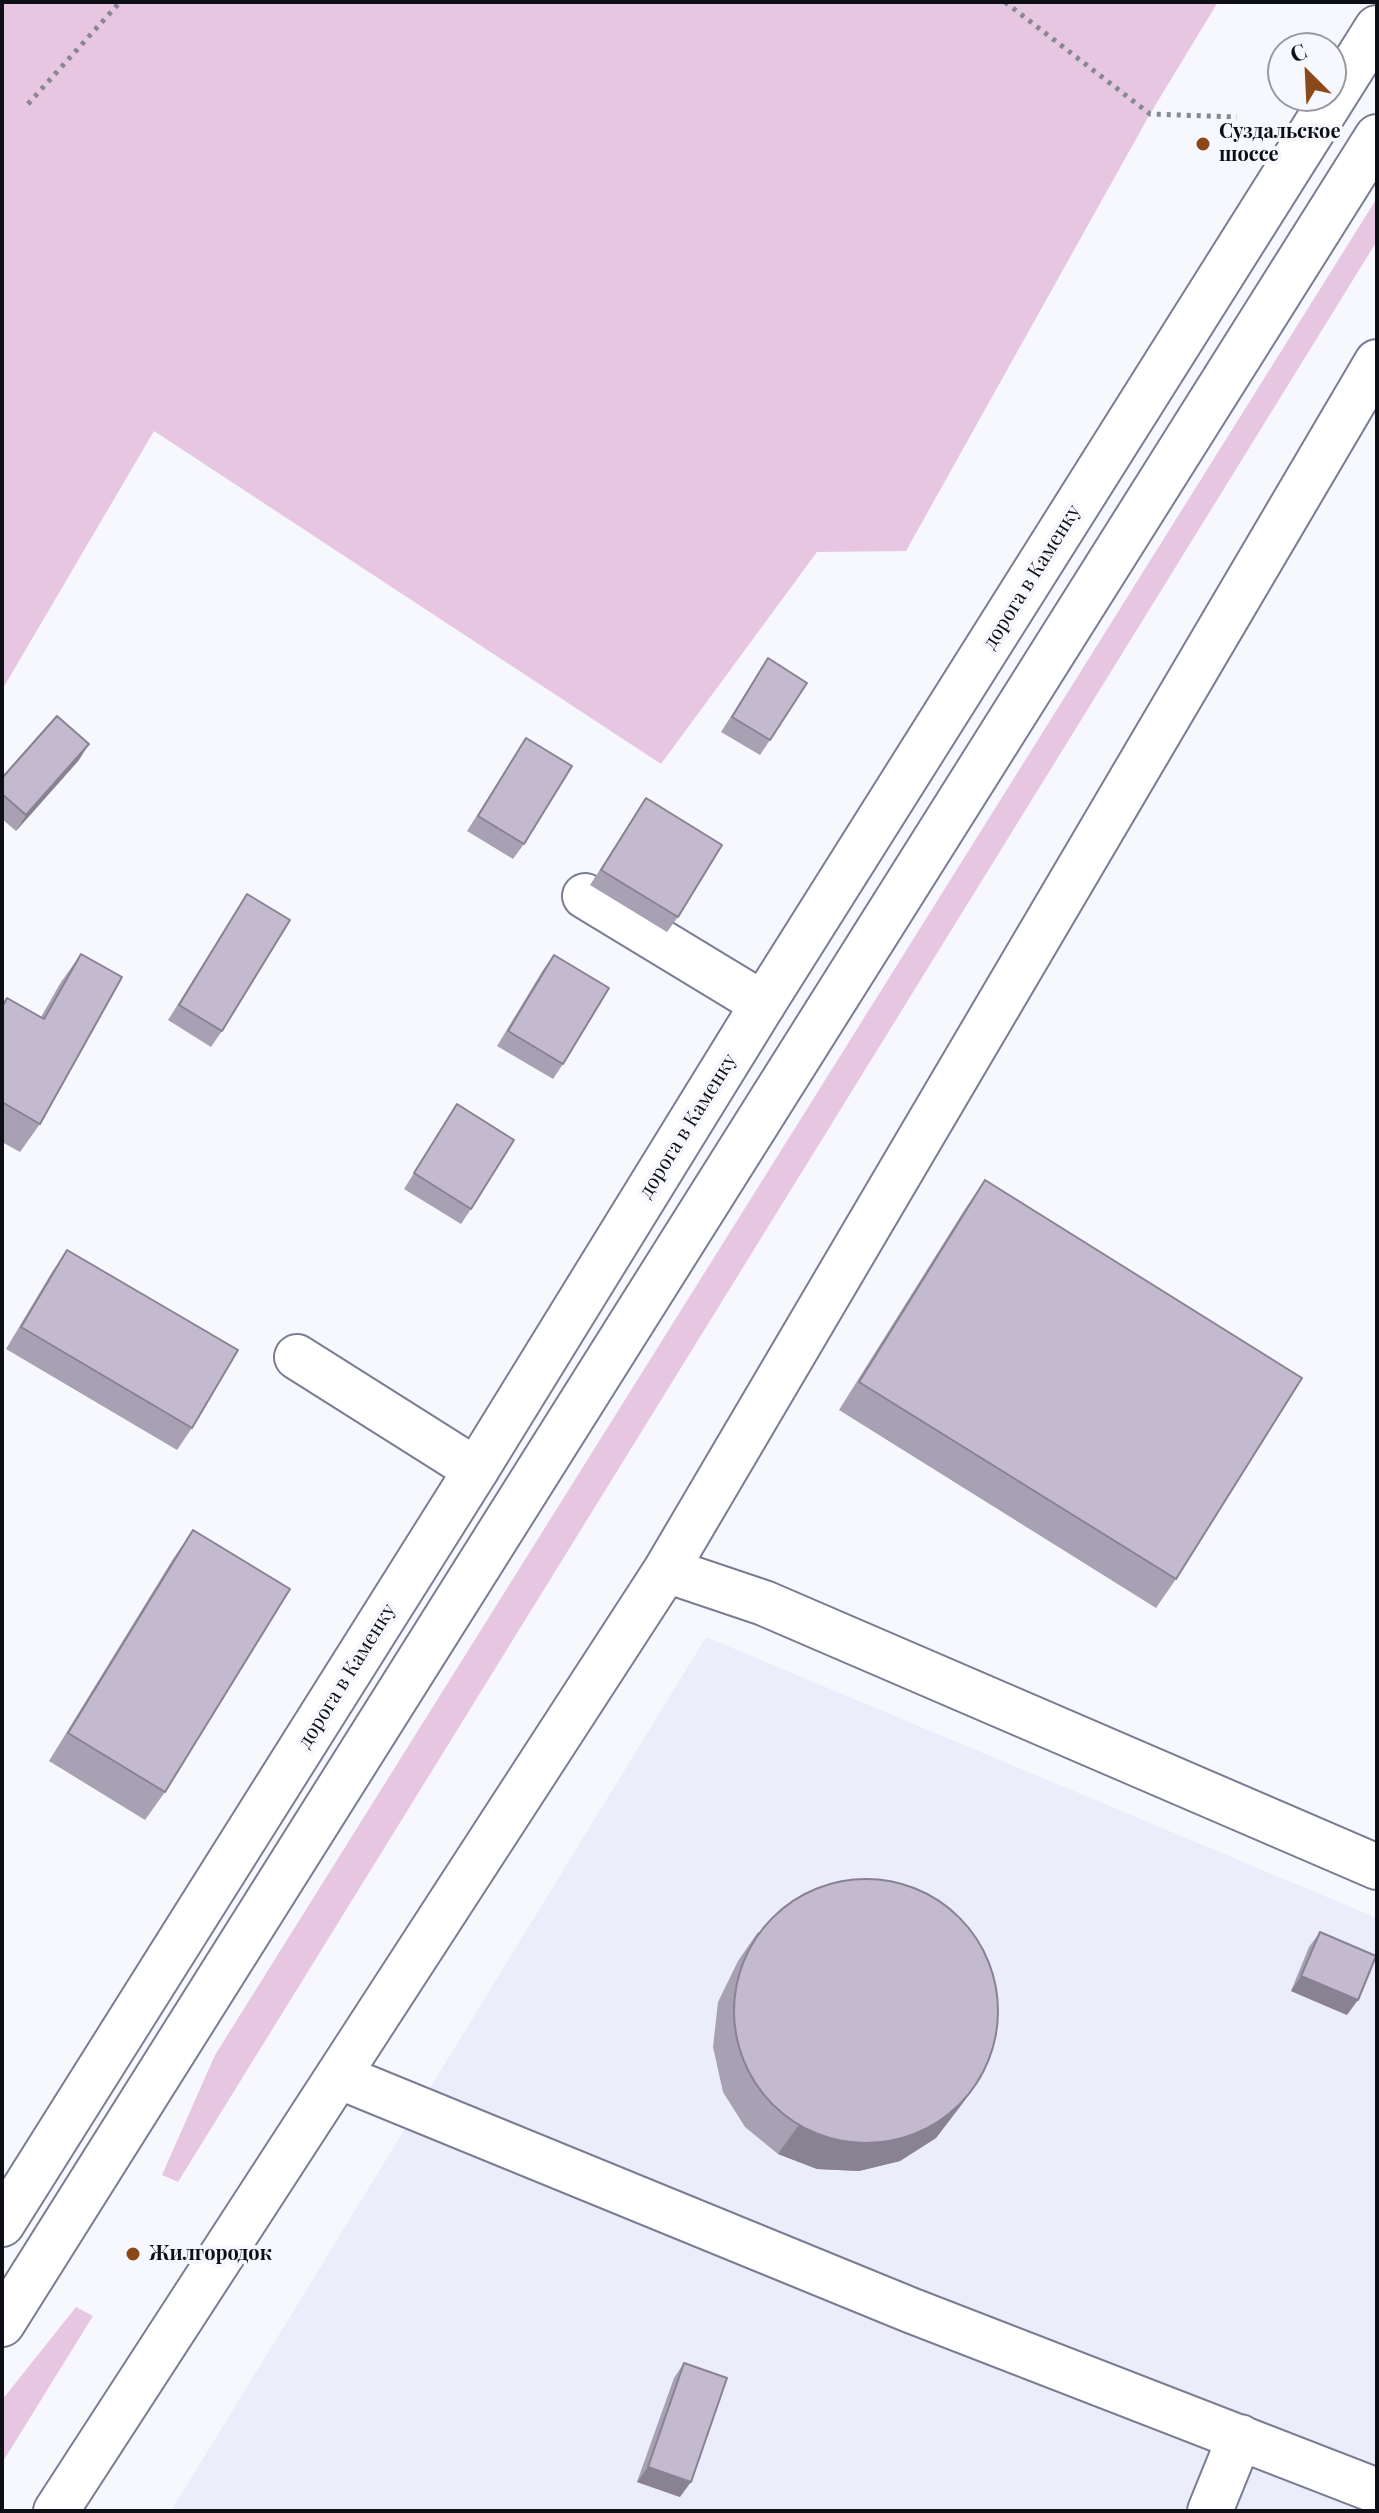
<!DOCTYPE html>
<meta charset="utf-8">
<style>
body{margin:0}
#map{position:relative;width:1379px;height:2513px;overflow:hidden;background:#f7f8fd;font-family:"Playfair Display",serif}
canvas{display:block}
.frame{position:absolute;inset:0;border:4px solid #0d0e16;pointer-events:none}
.north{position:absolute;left:1267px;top:32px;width:80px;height:80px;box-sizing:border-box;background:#f7f8fd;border:2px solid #999aa1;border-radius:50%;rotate:336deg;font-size:22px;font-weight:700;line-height:32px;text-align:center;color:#0d0e16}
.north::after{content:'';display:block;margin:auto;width:28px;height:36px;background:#8b4819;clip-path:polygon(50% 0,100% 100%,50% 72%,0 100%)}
</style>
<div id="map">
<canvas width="1379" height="2513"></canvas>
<div class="frame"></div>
<div class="north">С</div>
</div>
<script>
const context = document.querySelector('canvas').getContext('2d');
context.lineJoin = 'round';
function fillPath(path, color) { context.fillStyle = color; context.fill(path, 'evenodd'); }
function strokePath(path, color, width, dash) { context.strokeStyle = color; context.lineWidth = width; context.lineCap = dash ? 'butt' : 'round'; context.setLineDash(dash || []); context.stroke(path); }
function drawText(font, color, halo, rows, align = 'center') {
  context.font = font + ' "Playfair Display",serif'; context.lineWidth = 8; context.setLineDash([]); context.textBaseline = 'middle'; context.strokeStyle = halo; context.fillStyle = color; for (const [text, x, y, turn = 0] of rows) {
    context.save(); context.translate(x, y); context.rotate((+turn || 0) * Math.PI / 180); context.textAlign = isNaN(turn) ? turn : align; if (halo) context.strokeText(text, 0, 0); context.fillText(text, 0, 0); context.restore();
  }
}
fillPath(new Path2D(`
 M706,1637L1377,1918V2511H171Z`), '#ebedfa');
fillPath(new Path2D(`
 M2,2H1218L1150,114L906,551L817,552L661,764L154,431L2,690Z
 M1377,198V241L178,2182L162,2175L215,2055Z
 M76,2307L93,2316L2,2463V2400Z`), '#e7c6e2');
const minor = new Path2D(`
 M585,896L763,1004
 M297,1357L476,1470
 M666,1570L1377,362
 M338,2076L910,2310L1377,2491
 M56,2511L666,1570L764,1603L1377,1867
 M1210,2511L1240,2437`);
const major = new Path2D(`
 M2,2224L476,1470L763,1004L1377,28
 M2,2324L1377,137`);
strokePath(minor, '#797d93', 48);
strokePath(major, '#797d93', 48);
strokePath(new Path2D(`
 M1005,2L1150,114L1237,117
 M28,104L120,2`), '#88898f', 5, [4, 6]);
strokePath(minor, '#fff', 44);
strokePath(major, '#fff', 44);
fillPath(new Path2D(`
 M768,658L770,740L760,755L721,732Z
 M526,738L524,844L513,859L467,831Z
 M79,760L16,831L2,819V778Z
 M646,798L678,917L667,932L590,885Z
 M247,894L222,1031L211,1047L168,1020Z
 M81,954L40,1124L20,1152L2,1142V1005L7,998L41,1017L61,982Z
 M554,955L563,1064L553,1079L497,1046L543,970Z
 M457,1104L471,1209L461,1224L404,1189Z
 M985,1180L1176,1579L1156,1608L839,1410L965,1209Z
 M67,1250L192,1428L177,1450L6,1349L52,1272Z
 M193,1530L165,1792L145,1820L49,1761L173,1559Z
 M758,1932L982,2076L962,2104L936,2138L900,2161L859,2171L817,2169L778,2154L745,2127L723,2092L713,2047L718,2002L738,1961Z
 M1320,1932L1347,2015L1291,1991L1309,1947Z
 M684,2363L680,2497L637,2482L674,2378Z`), '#a8a0b3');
fillPath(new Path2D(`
 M89,744L79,760L16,831L26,815Z
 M1301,1976L1358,2000L1347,2015L1291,1991Z
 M982,2076L962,2104L936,2138L900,2161L859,2171L817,2169L778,2154L798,2126Z
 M648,2467L691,2482L680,2497L637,2482Z`), '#888292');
const building = new Path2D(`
 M768,658L807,683L770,740L732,717Z
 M57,716L89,744L26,815L2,794V778Z
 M526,738L572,766L524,844L478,816Z
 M646,798L722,845L678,917L601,870Z
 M247,894L290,920L222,1031L179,1005Z
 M81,954L122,977L40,1124L2,1102V1007L7,998L44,1019Z
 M554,955L609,988L563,1064L508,1031Z
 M457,1104L514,1140L471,1209L414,1173Z
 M985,1180L1302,1378L1176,1579L859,1382Z
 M67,1250L238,1350L192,1428L21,1327Z
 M193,1530L290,1589L165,1792L68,1733Z
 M734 2011a132 132 0 1 1 264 0a132 132 0 1 1-264 0Z
 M1320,1932L1376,1956L1358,2000L1301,1976Z
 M684,2363L727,2378L691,2482L648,2467Z`);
fillPath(building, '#c3bad0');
strokePath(building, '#888292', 2);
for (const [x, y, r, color] of [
 [1203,144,8,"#8b4819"],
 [133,2254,8,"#8b4819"]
]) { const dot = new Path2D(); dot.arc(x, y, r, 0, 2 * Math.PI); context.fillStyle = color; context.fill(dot); strokePath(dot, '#f7f8fd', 3); }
drawText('bold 20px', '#0d0e16', '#f7f8fd', [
 ["Суздальское",1219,132],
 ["шоссе",1219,155],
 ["Жилгородок",149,2254]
], 'left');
drawText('20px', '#0d0e16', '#f7f8fd', [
 ["дорога в Каменку",1032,577,-58],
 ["дорога в Каменку",688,1126,-58],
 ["дорога в Каменку",347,1676,-58]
]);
</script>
